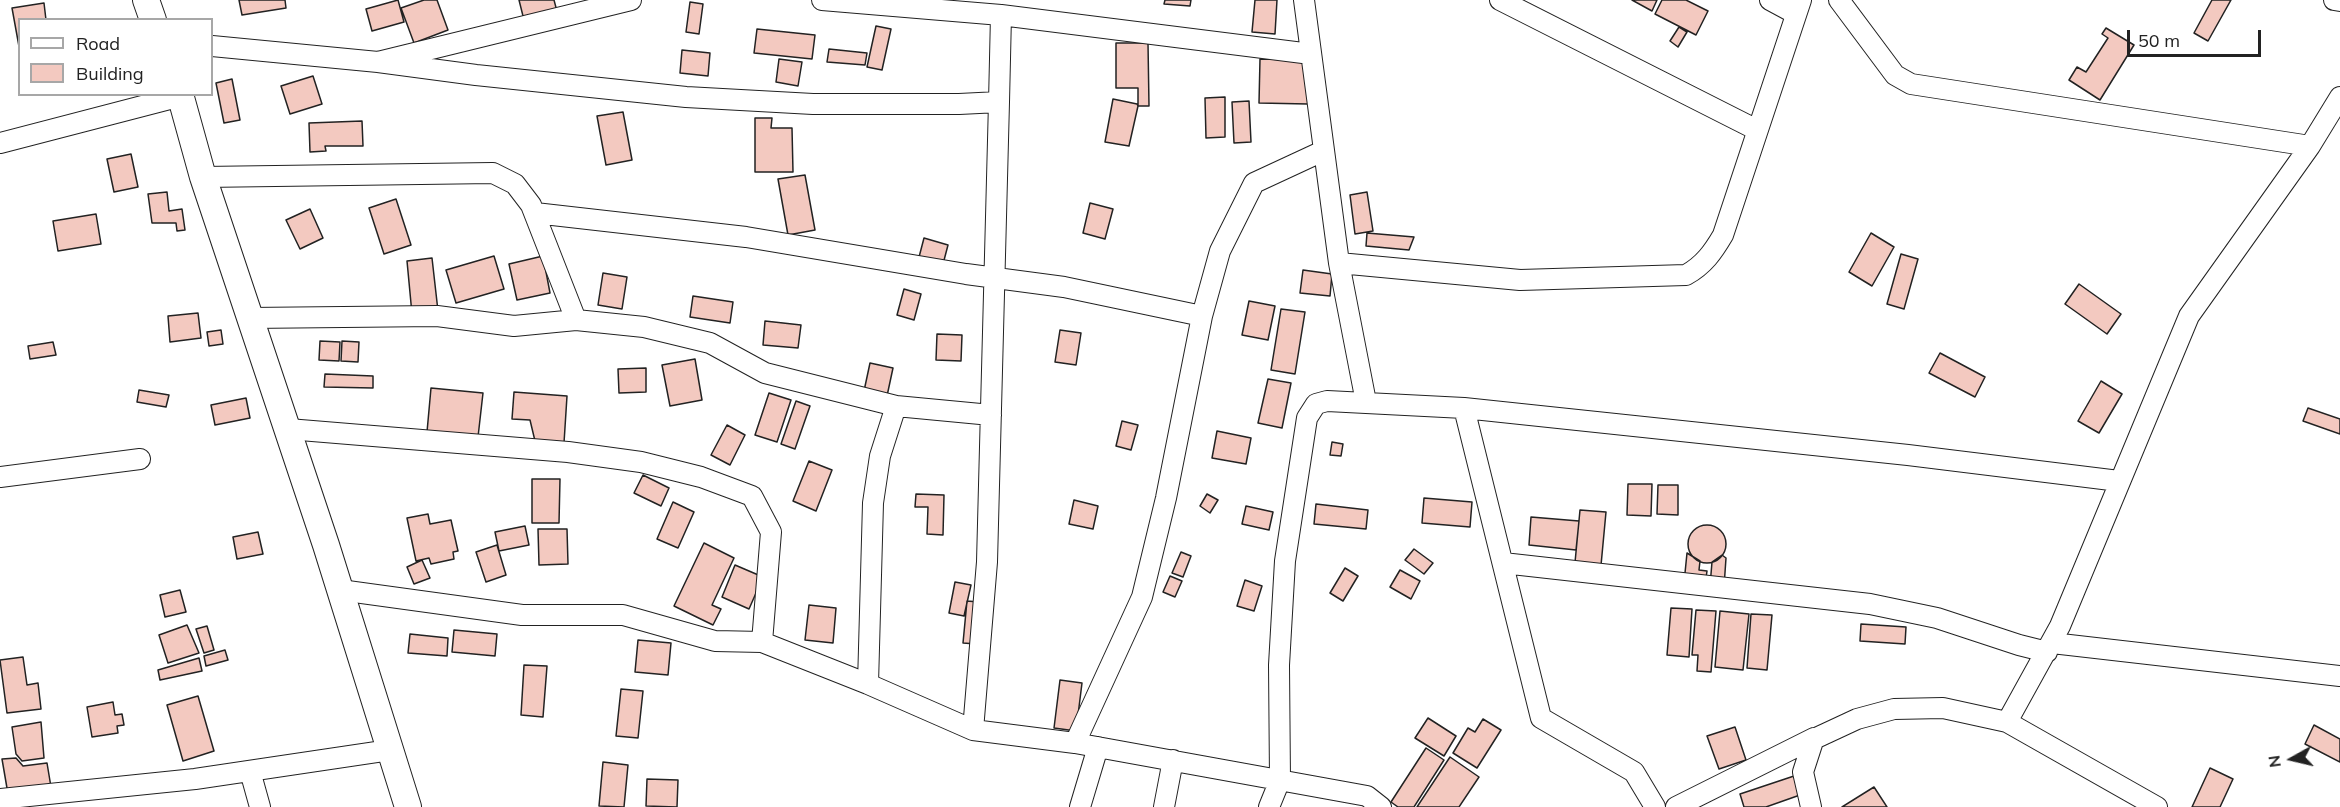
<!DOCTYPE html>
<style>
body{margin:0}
#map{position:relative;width:2340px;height:807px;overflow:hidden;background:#fff;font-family:Mulish,sans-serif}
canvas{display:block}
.legend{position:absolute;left:18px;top:18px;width:195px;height:78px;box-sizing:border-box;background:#fff;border:2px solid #a7a7a7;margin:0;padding:8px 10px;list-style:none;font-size:18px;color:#222}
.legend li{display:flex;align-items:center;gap:12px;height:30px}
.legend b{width:30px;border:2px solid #a7a7a7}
.north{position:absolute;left:2262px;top:729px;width:60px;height:60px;-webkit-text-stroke:4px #fff;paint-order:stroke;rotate:262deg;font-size:16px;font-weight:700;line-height:24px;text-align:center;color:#222}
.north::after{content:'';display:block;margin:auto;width:21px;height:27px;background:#222;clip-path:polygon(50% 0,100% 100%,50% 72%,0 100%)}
.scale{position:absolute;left:2127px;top:30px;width:134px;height:27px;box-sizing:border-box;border:3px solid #222;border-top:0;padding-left:8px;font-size:18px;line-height:21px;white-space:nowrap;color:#222;-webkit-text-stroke:4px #fff;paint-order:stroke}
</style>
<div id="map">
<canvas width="2340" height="807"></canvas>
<ul class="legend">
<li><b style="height:8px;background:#fff"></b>Road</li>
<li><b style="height:16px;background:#f3c9c0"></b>Building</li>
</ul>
<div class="north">N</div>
<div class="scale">50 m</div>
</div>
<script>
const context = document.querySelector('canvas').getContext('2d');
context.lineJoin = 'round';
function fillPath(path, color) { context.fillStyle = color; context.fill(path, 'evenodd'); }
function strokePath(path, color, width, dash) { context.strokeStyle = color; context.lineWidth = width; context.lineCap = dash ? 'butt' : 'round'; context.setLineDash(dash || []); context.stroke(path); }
const building = new Path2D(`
 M239,0H285L286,8L242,15Z
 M398,0L404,22L372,31L366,9Z
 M424,0H437L448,30L414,43L401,8Z
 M519,0H554L558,15L525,24Z
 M1165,0H1191L1190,6L1164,4Z
 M1255,0H1277L1275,34L1252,32Z
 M1632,0H1657L1652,11Z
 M1662,0H1686L1708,11L1696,35L1655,14Z
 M2212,0H2231L2208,41L2194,33Z
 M690,2L703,4L699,34L686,32Z
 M44,3L46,20H20V52L12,8Z
 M876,26L891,29L882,70L867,67Z
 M1679,27L1687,32L1678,47L1670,41Z
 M2106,28L2134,45L2100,100L2069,80L2077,67L2086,72L2108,38L2102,34Z
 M757,29L815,35L812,59L754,53Z
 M1116,43H1148L1149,106H1138V88H1116Z
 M829,49L867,53L865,65L827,62Z
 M682,50L710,53L708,76L680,73Z
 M779,59L802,62L798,86L776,82Z
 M1260,59L1309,60L1308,104L1259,103Z
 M313,76L322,104L290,114L281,86Z
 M232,79L240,120L224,123L216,83Z
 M1225,97V137L1206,138L1205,98Z
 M1113,99L1137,104L1138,106L1129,146L1105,142Z
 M1249,101L1251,142L1234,143L1232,102Z
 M623,112L632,160L606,165L597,116Z
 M755,118H772L771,128H792L793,172H755Z
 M362,121L363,146H325L326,151L310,152L309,123Z
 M131,154L138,187L114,192L107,159Z
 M805,175L815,230L788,235L778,179Z
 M167,192L169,211L182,209L185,230L177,231L176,223H152L148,194Z
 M1367,192L1373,231L1355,234L1350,195Z
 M396,199L411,245L384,254L369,208Z
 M1090,203L1113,209L1105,239L1083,233Z
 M310,209L323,238L300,249L286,220Z
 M96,214L101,244L58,251L53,221Z
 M1367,233L1414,237L1409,250L1366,246Z
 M1871,233L1894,247L1872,286L1849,272Z
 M924,238L948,245L942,268L918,261Z
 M1901,254L1918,259L1904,309L1887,304Z
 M494,256L504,289L456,303L446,270Z
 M543,256L550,293L517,300L509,264Z
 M432,258L438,311L412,314L407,261Z
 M1303,270L1332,274L1330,296L1300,293Z
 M603,273L627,277L622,309L598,305Z
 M2079,284L2121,314L2107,334L2065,304Z
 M904,289L921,294L914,320L897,315Z
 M693,296L733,302L730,323L690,317Z
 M1249,301L1275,306L1268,340L1242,335Z
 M1281,309L1305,312L1295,374L1271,370Z
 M198,313L201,338L170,342L168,316Z
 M765,321L801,325L798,348L763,345Z
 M221,330L223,344L209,346L207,332Z
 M1060,330L1081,333L1076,365L1055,362Z
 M937,334L962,335L961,361L936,360Z
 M320,341L340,342L339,361L319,360Z
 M342,341L359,342L358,362L341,361Z
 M53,342L56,355L30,359L28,346Z
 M1940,353L1985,377L1975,397L1929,373Z
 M695,359L702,400L670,406L662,365Z
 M870,363L893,368L887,396L864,391Z
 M646,368V392L619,393L618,369Z
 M325,374L373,376V388L324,387Z
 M1268,379L1291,383L1282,428L1258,423Z
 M2101,381L2122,394L2099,433L2078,421Z
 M431,388L483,393L478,437L427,432Z
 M139,390L169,395L166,407L137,402Z
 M514,392L567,396L564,443L535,441L530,420L512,419Z
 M769,393L791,400L777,442L755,435Z
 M246,398L250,418L215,425L211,405Z
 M796,401L810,406L795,449L781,444Z
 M2308,408L2340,419V434L2303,421Z
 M1122,421L1138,425L1131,450L1116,446Z
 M727,425L745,435L730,465L711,455Z
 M1217,431L1251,438L1246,464L1212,458Z
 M1332,442L1343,444L1341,456L1330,455Z
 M809,461L832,470L816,511L793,501Z
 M643,475L669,488L661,506L634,493Z
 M532,479H560L559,523H532Z
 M1628,484H1652L1651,516L1627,515Z
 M1658,485H1678V515L1657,514Z
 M916,494L944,495L943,535L927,534L928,507H915Z
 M1207,494L1218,500L1210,513L1200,506Z
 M1424,498L1472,502L1470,527L1422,523Z
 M1074,500L1098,506L1093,529L1069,524Z
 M673,502L694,512L678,548L657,539Z
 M1316,504L1368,510L1366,529L1314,524Z
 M1246,506L1273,512L1269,530L1242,524Z
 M1580,510L1606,512L1600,576L1574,573Z
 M428,514L430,524L451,520L458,551L453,552L454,559L431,564L429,558L416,561L407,518Z
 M1531,517L1579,521L1576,550L1529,545Z
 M1688 544a19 19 0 1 1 38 0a19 19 0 1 1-38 0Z
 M525,526L529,545L499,551L495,532Z
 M538,529H567L568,564L539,565Z
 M258,532L263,554L237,559L233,537Z
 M704,543L734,558L712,605L721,609L713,625L674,606Z
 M497,545L506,575L486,582L476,552Z
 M1414,549L1433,563L1424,574L1405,560Z
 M1181,552L1191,556L1183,577L1172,573Z
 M1687,553L1700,561L1699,570L1707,571L1705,585L1684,583Z
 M1722,555L1726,558L1724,587L1710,586L1712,562Z
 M422,560L430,578L414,584L407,567Z
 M735,565L763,577L749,609L722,597Z
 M1345,568L1358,576L1343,601L1330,593Z
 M1400,570L1420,581L1411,599L1390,587Z
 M1170,576L1182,581L1175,597L1163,592Z
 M1245,580L1262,586L1254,611L1237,606Z
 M955,582L971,585L964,616L949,613Z
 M180,590L186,612L165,617L160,595Z
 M967,601L979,602L976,644L963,643Z
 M809,605L836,608L833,643L805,640Z
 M1671,608L1692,609L1689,657L1667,655Z
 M1696,610L1716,611L1711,672L1697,671L1698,655H1692Z
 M1720,611L1749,614L1743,670L1715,667Z
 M1751,614L1772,615L1767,670L1747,668Z
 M1861,624L1906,627L1905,644L1860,641Z
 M187,625L199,653L168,663L159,635Z
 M207,626L214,650L204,653L196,629Z
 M454,630L497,634L495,656L452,652Z
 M410,634L448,638L447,656L408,653Z
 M638,640L671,643L668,675L635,672Z
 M225,650L228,660L206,666L204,656Z
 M23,657L27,685L38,683L41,709L7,713L0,660Z
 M199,658L202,671L160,680L158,670Z
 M524,665L547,666L543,717L521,715Z
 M1060,680L1082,683L1076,731L1054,728Z
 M621,689L643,691L638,738L616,736Z
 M198,696L214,751L183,761L167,705Z
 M113,702L115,715L122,714L124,725L117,726L118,733L92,737L87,707Z
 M1428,718L1456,736L1444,756L1415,738Z
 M1483,719L1501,730L1477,768L1453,753L1468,728L1475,732Z
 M41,722L44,758L22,761L16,754L12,727Z
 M2314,725L2340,739V762L2305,744Z
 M1735,727L1746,760L1719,769L1707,736Z
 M1426,748L1444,760L1414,807H1398L1391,802Z
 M1450,757L1479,777L1459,807H1417Z
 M16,758L23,766L47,763L51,787L8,794L2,759Z
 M603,762L628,765L624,807L599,806Z
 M2210,768L2233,779L2220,807H2192Z
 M1794,776L1800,795L1766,807H1744L1740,794Z
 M647,779L678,780L677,807L646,806Z
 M1874,787L1887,807H1842Z`);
fillPath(building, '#f3c9c0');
strokePath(building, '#222', 1.5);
const minor = new Path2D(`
 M822,0L1001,15L1311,54
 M1304,0L1339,263L1366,402
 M1500,0L1757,130
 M1770,0L1796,14
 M1839,0L1895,75L1911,84L2310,146
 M2334,0L2340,1
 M212,46L378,62L631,0
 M378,62L476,75L686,97L813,104H959L999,102L1001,15
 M0,143L181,96
 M203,177L493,173L515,184L531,205L576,320
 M535,213L746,237L966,274L1064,287L1202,316
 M1339,263L1520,280L1686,275C1704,265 1713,252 1723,235L1801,0
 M249,318L437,316L514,326L576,320L644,327L710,343L765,373L896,406L991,415
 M1464,408L1541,718L1634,772L1655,807
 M288,429L568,452L641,462L701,477L752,496L771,532L762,642
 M0,477L140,459
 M1503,563L1870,604L1937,618L2019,645L2047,652
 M340,590L522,615H623L715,641L762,642L868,684L973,730L1075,743L1367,796L1381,807
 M2052,643L2340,676
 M868,684L873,503L880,456L896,406
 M2007,722L2060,626L2189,316L2310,146L2340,97
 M973,730L987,562L999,102
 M1075,743L1142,597L1166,498L1202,316L1220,251L1254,183L1323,151
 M250,771L260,807
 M0,799L195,779L390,750
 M1080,807L1098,747
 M1164,807L1173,760
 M1269,807L1280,780L1279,665L1285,561L1307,418L1316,404L1327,401L1464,408L1908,455L2119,481
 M1676,807L1814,738
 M1811,807L1803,772L1814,738V739L1857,719L1894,709L1943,708L2007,722L2157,807`);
const major = new Path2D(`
 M146,0L153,20
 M180,94L203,177L326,545L408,807`);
strokePath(minor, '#222', 22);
strokePath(major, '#222', 28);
strokePath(minor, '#fff', 20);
strokePath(major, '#fff', 26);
</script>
